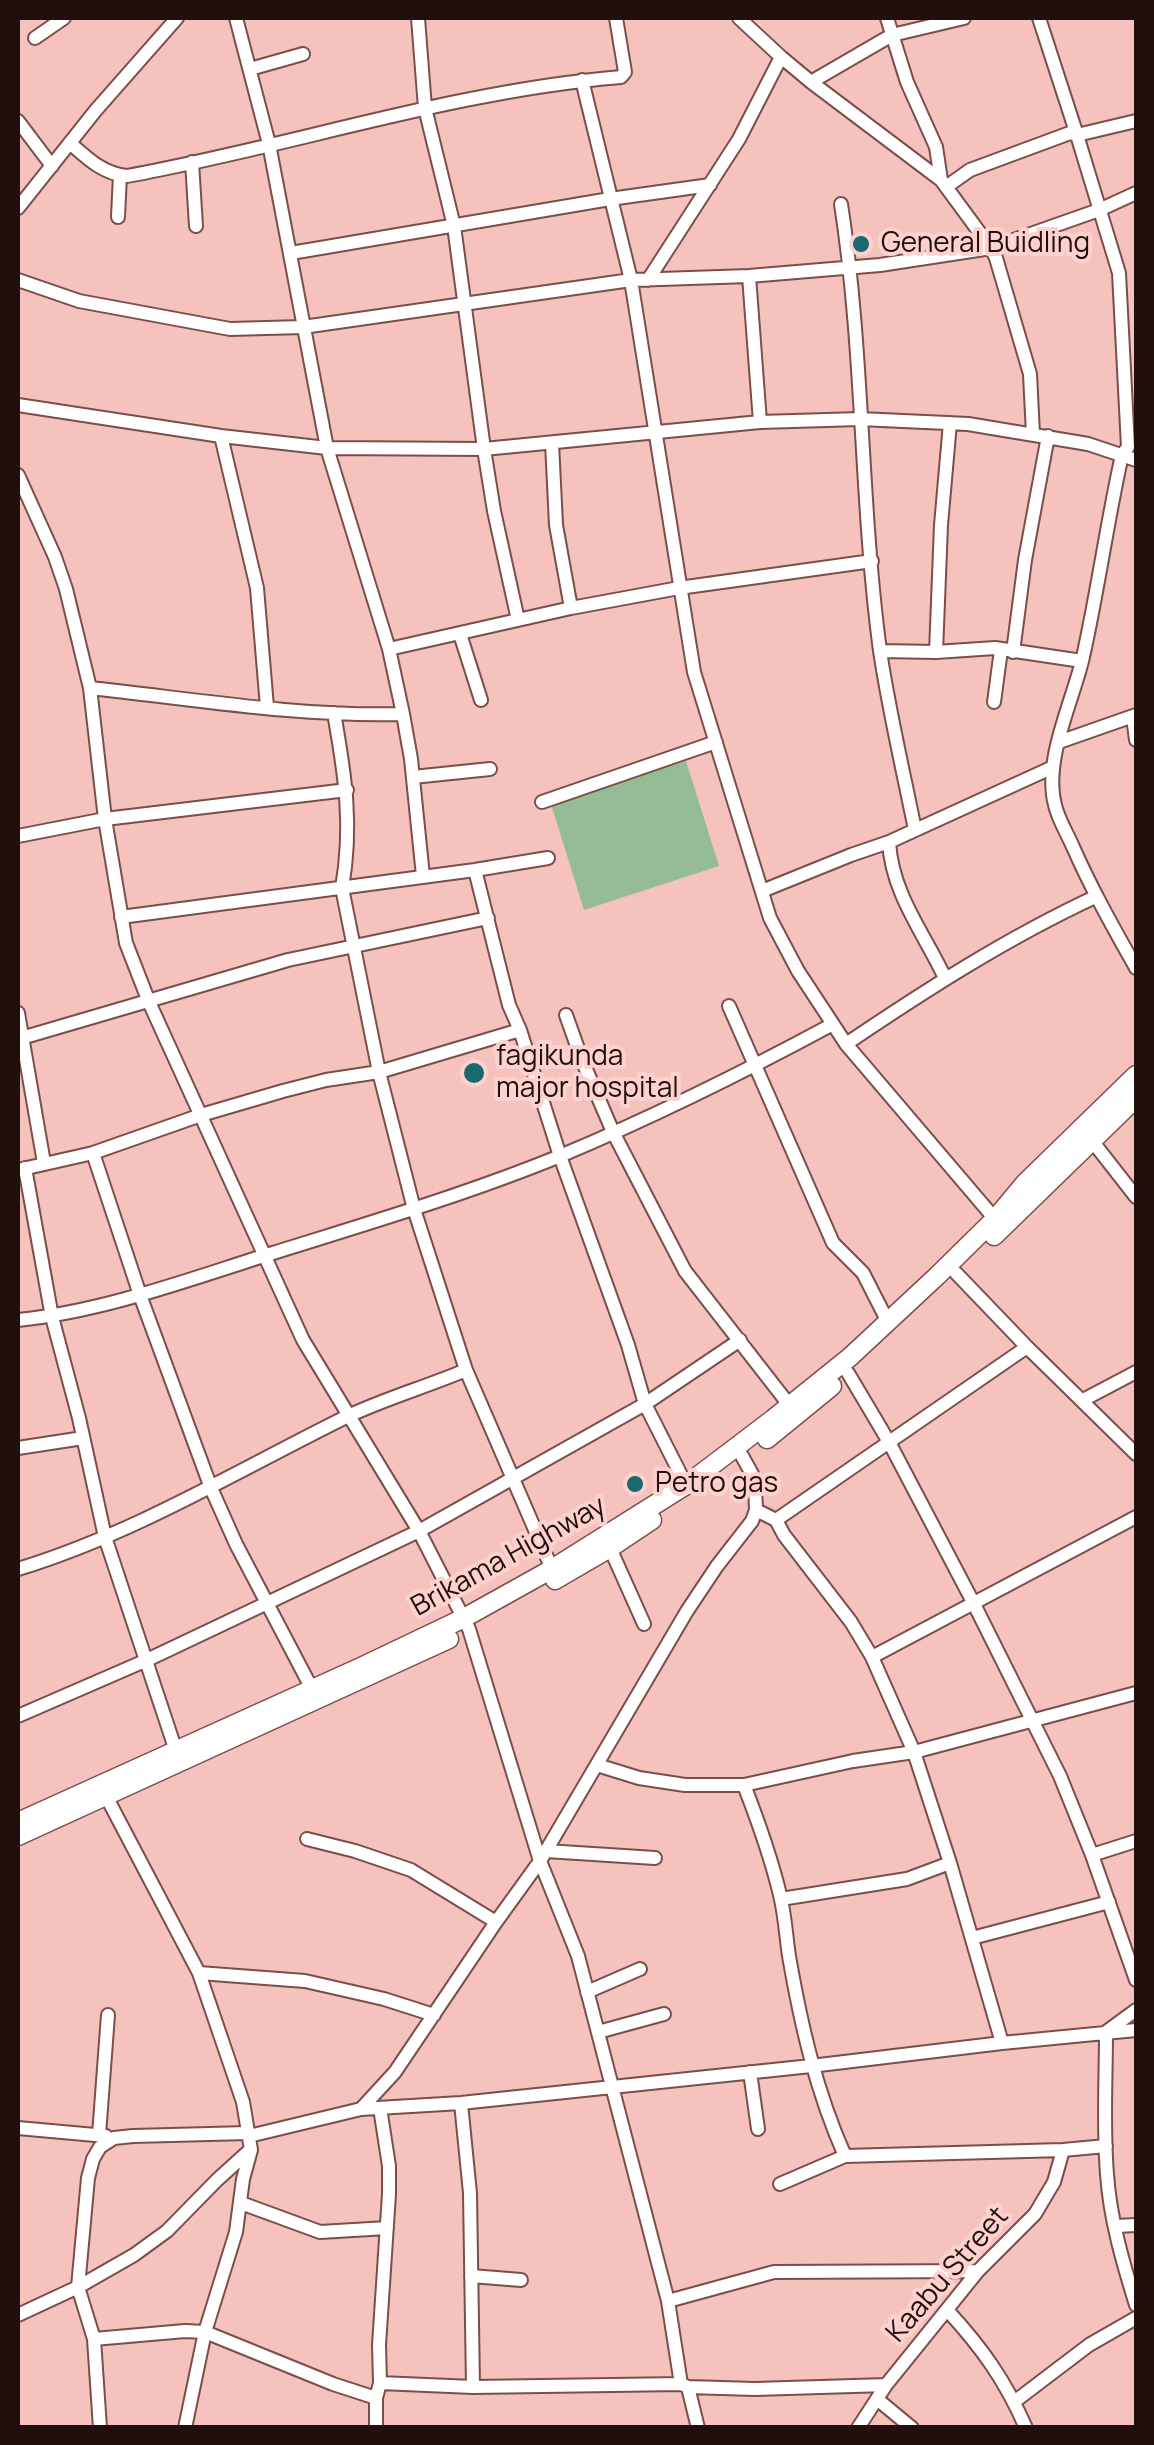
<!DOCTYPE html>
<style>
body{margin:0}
#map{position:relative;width:1154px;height:2445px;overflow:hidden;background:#f6c2bd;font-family:Manrope,sans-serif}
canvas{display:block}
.frame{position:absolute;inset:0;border:20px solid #200f0d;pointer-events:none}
</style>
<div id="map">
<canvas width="1154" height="2445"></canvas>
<div class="frame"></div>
</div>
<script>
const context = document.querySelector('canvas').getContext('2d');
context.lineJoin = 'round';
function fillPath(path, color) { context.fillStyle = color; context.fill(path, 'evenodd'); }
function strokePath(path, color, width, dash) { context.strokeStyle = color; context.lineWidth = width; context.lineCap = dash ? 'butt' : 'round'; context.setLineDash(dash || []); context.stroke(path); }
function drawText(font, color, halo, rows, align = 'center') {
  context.font = font + ' Manrope,sans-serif'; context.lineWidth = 8; context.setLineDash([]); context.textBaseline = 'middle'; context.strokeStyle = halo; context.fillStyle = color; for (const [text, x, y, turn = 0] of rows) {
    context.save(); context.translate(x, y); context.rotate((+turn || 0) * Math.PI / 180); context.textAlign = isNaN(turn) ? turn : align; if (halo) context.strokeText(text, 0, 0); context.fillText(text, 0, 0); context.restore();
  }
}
fillPath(new Path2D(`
 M686,761L719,866L584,910L551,804Z`), '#95bd95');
const minor = new Path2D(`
 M236,18L269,144L327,448L389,649L403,714L411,759L423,876
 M418,18L425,108L454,226L484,449L494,511L518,620
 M739,18L781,57L811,82L941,180L991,248L996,258L1030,374L1033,434
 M887,18L907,82L936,147L941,180
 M1039,18L1077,135L1119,273L1128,447L1122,455C1107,522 1098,590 1083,657C1073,701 1043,760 1055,805C1058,819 1067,833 1073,847C1092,890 1113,927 1136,968
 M35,38L64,18
 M250,69L303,54
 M582,80L631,280L694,672L770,918L798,971L846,1044L995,1219
 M811,82L892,35L964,18
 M18,121L52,166
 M70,143C87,158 103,174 127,176C292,146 453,91 621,77L625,72L616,18
 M192,162L196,226
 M946,187L970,170L1070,133L1077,135L1136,121
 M841,204C864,352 860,502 880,651C889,711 903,770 915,830
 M18,208L96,110L177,18
 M118,217L120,175
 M291,253L610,199L710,185
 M749,276L760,422
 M18,280L79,301L230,329L303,327L631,280L749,276L880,265L991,248L1099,210L1136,193
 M648,280L739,139L781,57
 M18,405L221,436L327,448L484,449L760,422L860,419L968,424L1088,444L1136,460
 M221,436L257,588L267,707
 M552,443L556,525L571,608
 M18,475L55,557L66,589L90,688L105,819L126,943L149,1002L303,1340L419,1531L469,1629L540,1861L578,1956L668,2301L681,2384L688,2387L698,2428
 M460,634L481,700
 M389,649L571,608L679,588L872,561
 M880,651L936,652L995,648L1082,661
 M936,652L941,525L950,423
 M1013,652L1025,560L1048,436
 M90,688C193,699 299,717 403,714
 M994,702L1001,650
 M334,713C345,775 353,825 342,888L379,1072L414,1209L466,1370L552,1569
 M1133,717L1136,740
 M1059,742L1136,715
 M413,777L490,769
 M542,802L716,742
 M18,836L105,819L347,790
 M889,842C892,894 924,933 945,978
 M475,870L509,1005L520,1030L560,1156L628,1345L645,1404L686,1485
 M762,891L851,855L889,842L1051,768
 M121,917L475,870L548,858
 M729,1006L833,1243L863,1273L888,1322
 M18,1013L44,1163
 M566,1015L582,1060L613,1132L685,1271L790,1406
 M18,1039L288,960L488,918
 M846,1044C926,990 1007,938 1095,897
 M1093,1142L1136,1197
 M93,1153L140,1295L211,1488L236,1544L312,1689
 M25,1168L52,1317L79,1418L105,1537L176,1751
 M18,1170L93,1153L201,1115L283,1091L326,1080L379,1072L520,1030
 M956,1273L1027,1347L1136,1454
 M18,1320C105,1311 190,1279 273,1253C369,1223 467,1194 560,1156C653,1117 744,1072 833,1024
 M848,1373L889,1442L974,1604L1060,1776L1092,1855L1136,1980
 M1083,1400L1136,1372
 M18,1448L83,1438
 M756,1510L776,1520L784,1535L851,1622L872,1657L914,1752L950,1863L1002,2043
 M776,1520L1027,1347
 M610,1548L644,1624
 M18,1569C133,1534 237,1471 344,1418C383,1399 426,1387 466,1370
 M872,1657L1136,1517
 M18,1716L147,1660L419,1531L645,1404L740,1340
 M597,1765L639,1778L685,1785H744L853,1761L914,1752L1136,1693
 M744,1785C758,1821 771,1857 780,1895C785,1915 786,1936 789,1956C801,2025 816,2091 845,2156L1063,2150L1106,2146
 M106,1796L199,1973L243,2102L251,2150L243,2179L236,2232L205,2332L185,2428
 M307,1839L355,1851L411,1870L496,1922
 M546,1851L655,1858
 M1092,1855L1136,1841
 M781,1899L907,1879L950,1863
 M972,1938L1109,1902
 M199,1973L305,1981L384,1999L434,2015
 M587,1992L640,1969
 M1136,2010L1106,2032C1106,2079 1103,2127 1107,2174C1110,2219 1123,2263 1136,2305
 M598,2032L664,2014
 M750,2072L758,2129
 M461,2103L470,2193L473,2387
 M361,2109L395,2072L496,1922L540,1861L687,1611L717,1566L752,1521L756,1510L755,1487L752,1474L737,1447
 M18,2128L106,2136
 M99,2135L108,2015
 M249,2136L361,2109L461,2103L811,2066L1002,2043L1136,2030
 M780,2184L845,2156
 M241,2203L320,2232L387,2228
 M1116,2226L1136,2225
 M471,2276L521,2280
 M668,2301L774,2272L978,2271
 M948,2311C982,2348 1005,2380 1026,2428
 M18,2315L78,2287L134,2255L167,2231L217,2180L249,2151
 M94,2339L185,2331L205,2332L333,2384L376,2398
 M380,2383L379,2345L389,2194V2166L380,2108
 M688,2387L755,2389L886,2385
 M877,2399L912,2428
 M1014,2402L1089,2345L1136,2318
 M100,2428L94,2339L78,2287L88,2178L93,2159L100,2147L114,2138L133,2136L248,2133
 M376,2428V2398L380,2383L473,2387L681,2384
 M858,2428L886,2385L978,2271L1035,2214L1054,2182L1063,2150`);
const highway = new Path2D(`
 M994,1236L1136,1098
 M767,1439L832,1386
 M555,1580L610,1548L652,1520
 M18,1822L361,1667L464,1618L552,1569L686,1485L773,1419L850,1357L937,1276L995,1219L1025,1183L1136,1075
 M18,1836L449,1639`);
strokePath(minor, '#7a4e4b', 16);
strokePath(highway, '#7a4e4b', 21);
strokePath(minor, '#fff', 12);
strokePath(highway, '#fff', 18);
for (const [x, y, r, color] of [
 [861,244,10,"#1c6870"],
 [474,1073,12,"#1c6870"],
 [635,1484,10,"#1c6870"]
]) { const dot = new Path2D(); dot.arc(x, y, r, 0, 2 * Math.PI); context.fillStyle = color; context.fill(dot); strokePath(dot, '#fdd2ce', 4); }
drawText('28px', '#200f0d', '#fdd2ce', [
 ["General Buidling",881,244],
 ["fagikunda",496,1057],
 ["major hospital",496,1089],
 ["Petro gas",655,1484]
], 'left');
drawText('28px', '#200f0d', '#fdd2ce', [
 ["Brikama Highway",509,1557,-29],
 ["Kaabu Street",948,2275,-49]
]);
</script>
